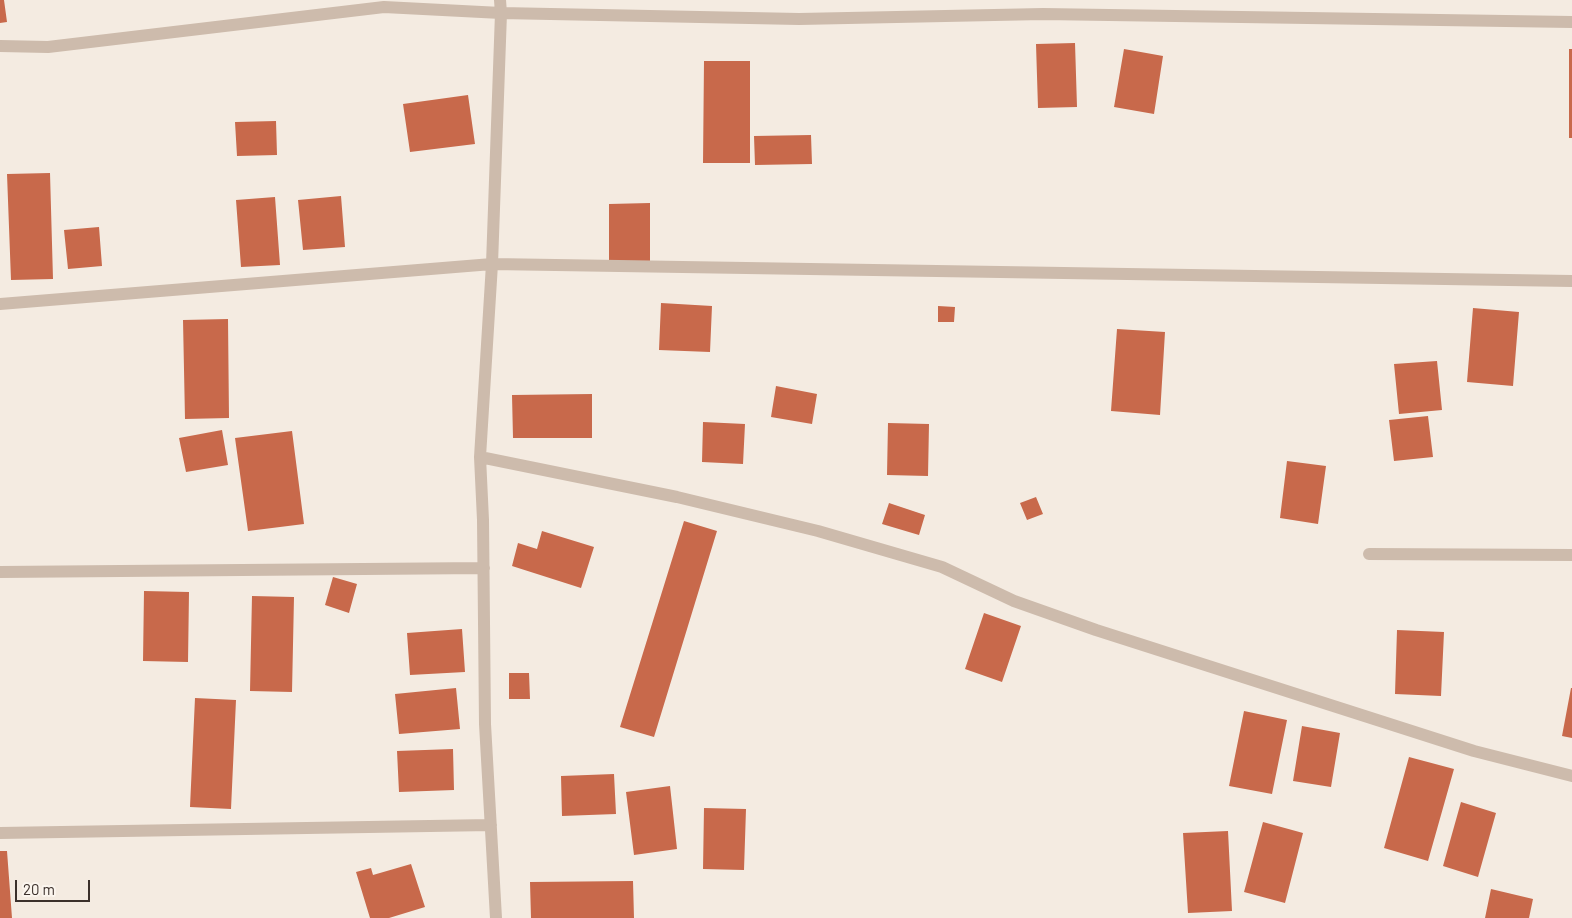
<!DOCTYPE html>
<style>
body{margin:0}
#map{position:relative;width:1572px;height:918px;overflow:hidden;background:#f4ebe1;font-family:Barlow,sans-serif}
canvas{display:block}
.scale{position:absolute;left:15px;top:880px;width:75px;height:22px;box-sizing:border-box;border:2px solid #3b302b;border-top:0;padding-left:6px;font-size:15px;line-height:18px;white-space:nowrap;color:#3b302b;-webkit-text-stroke:4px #fbf5ee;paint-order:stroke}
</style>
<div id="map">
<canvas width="1572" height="918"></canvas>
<div class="scale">20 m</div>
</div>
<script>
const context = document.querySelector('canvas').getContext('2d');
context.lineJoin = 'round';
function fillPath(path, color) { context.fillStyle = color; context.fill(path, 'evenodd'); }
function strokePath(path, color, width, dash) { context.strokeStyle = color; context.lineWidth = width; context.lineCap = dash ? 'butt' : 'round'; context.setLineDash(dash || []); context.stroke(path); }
fillPath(new Path2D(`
 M0,0H4L7,22L0,23Z
 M1075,43L1077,107L1038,108L1036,44Z
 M1124,49L1163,56L1154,114L1114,107Z
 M1569,49H1572V138H1569Z
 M704,61H750V163H703Z
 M468,95L475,144L410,152L403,104Z
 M276,121L277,155L237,156L235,122Z
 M811,135L812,164L755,165L754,136Z
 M50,173L53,279L11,280L7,174Z
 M341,196L345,247L303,250L298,200Z
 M275,197L280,265L241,267L236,200Z
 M650,203V263H609V204Z
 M99,227L102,266L68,269L64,230Z
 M661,303L712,306L710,352L659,350Z
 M938,306L955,307L954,322H938Z
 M1473,308L1519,312L1513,386L1467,382Z
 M228,319L229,418L185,419L183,320Z
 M1117,329L1165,332L1160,415L1111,411Z
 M1437,361L1442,410L1399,414L1394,364Z
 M776,386L817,394L812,424L771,417Z
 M592,394V438H513L512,395Z
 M1428,416L1433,457L1394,461L1389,420Z
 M703,422L745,424L743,464L702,462Z
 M888,423L929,424L928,476L887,475Z
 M222,430L228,465L186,472L179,438Z
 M292,431L304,524L248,531L235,438Z
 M1287,461L1326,466L1318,524L1280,518Z
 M1036,497L1043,514L1027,520L1020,503Z
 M889,503L925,515L919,535L882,524Z
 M684,521L717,531L654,737L620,727Z
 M542,531L594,547L581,588L512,566L518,543L537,549Z
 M333,577L357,584L349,613L325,605Z
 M144,591L189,592L188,662L143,661Z
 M252,596L294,597L292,692L250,691Z
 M984,613L1021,626L1002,682L965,669Z
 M462,629L465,672L410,675L407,633Z
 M1397,630L1444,632L1441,696L1395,694Z
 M509,673H529L530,699H509Z
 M456,688L460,729L399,734L395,694Z
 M1571,688H1572V738L1562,736Z
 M195,698L236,700L231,809L190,807Z
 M1244,711L1287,720L1272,794L1229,786Z
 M1302,726L1340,733L1331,787L1293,781Z
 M453,749L454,790L399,792L397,751Z
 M1409,757L1454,769L1428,861L1384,848Z
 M614,774L616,814L562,816L561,776Z
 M670,786L677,849L634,855L626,792Z
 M1461,802L1496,813L1478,877L1443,866Z
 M704,808L746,809L744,870L703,869Z
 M1263,822L1303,833L1285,903L1244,892Z
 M1228,831L1232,911L1188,913L1183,833Z
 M0,851H7L12,918H0Z
 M411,864L425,907L389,918H370L356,872L371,868L373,875Z
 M633,881L634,918H531L530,882Z
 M1491,889L1533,899L1529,918H1485Z`), '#c8694b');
strokePath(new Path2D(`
 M0,46L48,47L384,7L501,13L799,19L1043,14L1572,22
 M0,304L492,264L1572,281
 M480,457L677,497L818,531L942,567L1014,601L1096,630L1474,751L1572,776
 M1369,554L1572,555
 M0,572L484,568
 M0,833L491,825
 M496,918L485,724L483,520L480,457L492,264L501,13L500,0`), '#cdbbac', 12);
</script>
